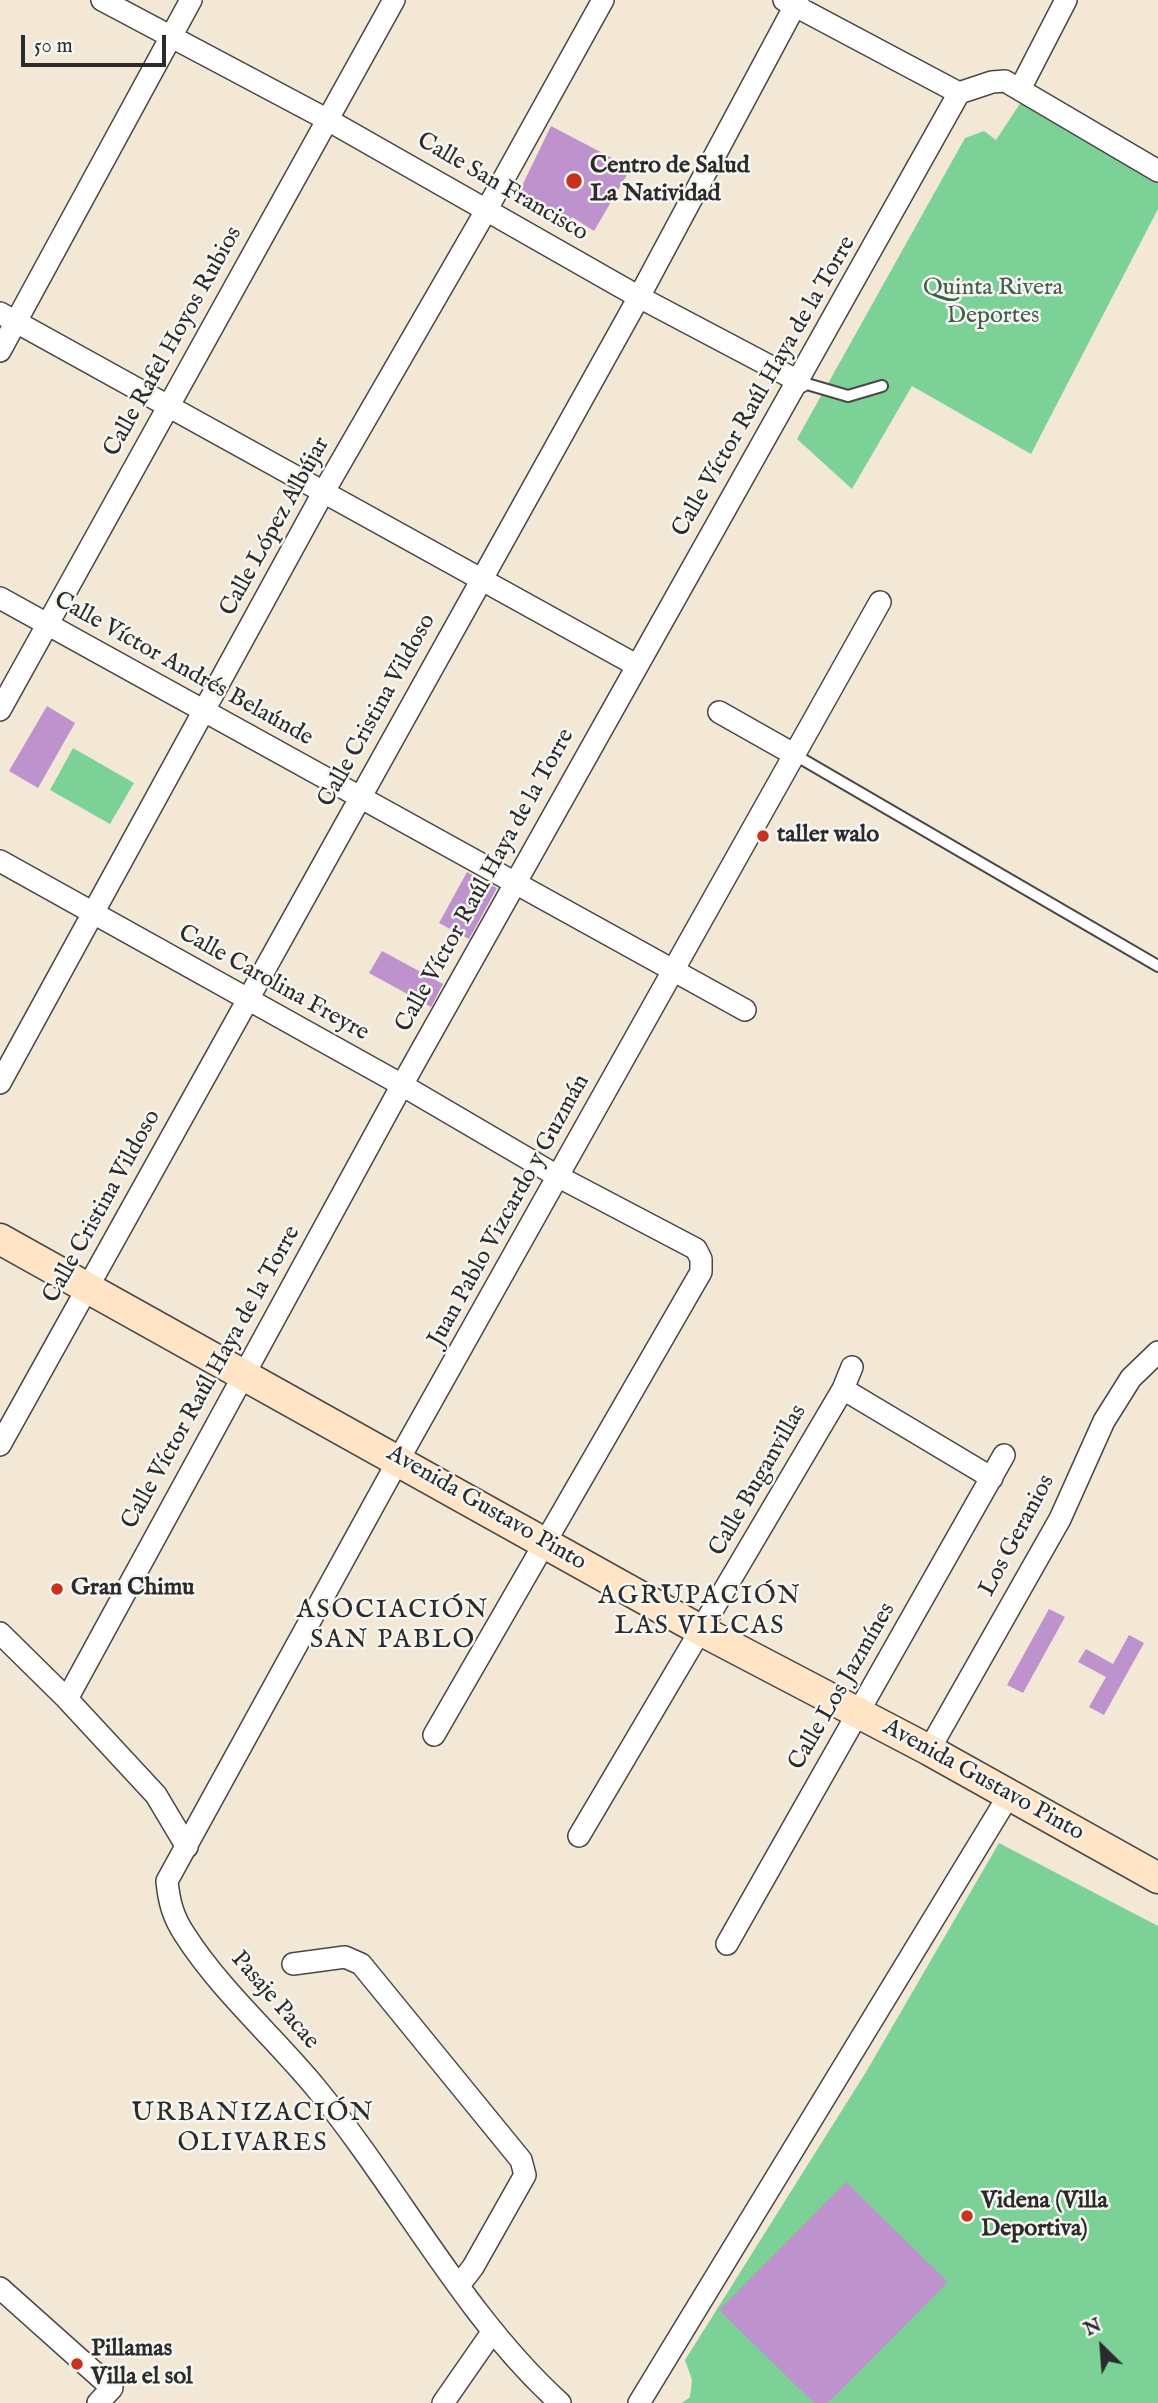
<!DOCTYPE html>
<meta charset="utf-8">
<style>
body{margin:0}
#map{position:relative;width:1158px;height:2403px;overflow:hidden;background:#f3e8d6;font-family:"IM FELL English",serif}
canvas{display:block}
.north{position:absolute;left:1067px;top:2312px;width:70px;height:70px;-webkit-text-stroke:5px #f6f6f2;paint-order:stroke;rotate:335deg;font-size:19px;font-weight:700;line-height:28px;text-align:center;color:#2b2b2b}
.north::after{content:'';display:block;margin:auto;width:24px;height:32px;background:#2b2b2b;clip-path:polygon(50% 0,100% 100%,50% 72%,0 100%)}
.scale{position:absolute;left:21px;top:35px;width:145px;height:32px;box-sizing:border-box;border:4px solid #2b2b2b;border-top:0;padding-left:9px;font-size:21px;line-height:24px;white-space:nowrap;color:#2b2b2b;-webkit-text-stroke:5px #f6f6f2;paint-order:stroke}
</style>
<div id="map">
<canvas width="1158" height="2403"></canvas>
<div class="north">N</div>
<div class="scale">50 m</div>
</div>
<script>
const context = document.querySelector('canvas').getContext('2d');
context.lineJoin = 'round';
function fillPath(path, color) { context.fillStyle = color; context.fill(path, 'evenodd'); }
function strokePath(path, color, width, dash) { context.strokeStyle = color; context.lineWidth = width; context.lineCap = dash ? 'butt' : 'round'; context.setLineDash(dash || []); context.stroke(path); }
function drawText(font, color, halo, rows, align = 'center') {
  context.font = font + ' "IM FELL English",serif'; context.lineWidth = 5; context.setLineDash([]); context.textBaseline = 'middle'; context.strokeStyle = halo; context.fillStyle = color; for (const [text, x, y, turn = 0] of rows) {
    context.save(); context.translate(x, y); context.rotate((+turn || 0) * Math.PI / 180); context.textAlign = isNaN(turn) ? turn : align; if (halo) context.strokeText(text, 0, 0); context.fillText(text, 0, 0); context.restore();
  }
}
fillPath(new Path2D(`
 M1023,99L1158,179V209L1031,454L912,386L852,489L797,439L965,138L984,131L996,140Z
 M73,748L134,783L110,824L50,790Z
 M999,1843L1158,1926V2403H682L690,2397L692,2380L685,2360L866,2072Z`), '#7cd296');
fillPath(new Path2D(`
 M551,126L631,168L594,231L572,217L569,221L519,192Z
 M47,706L75,723L38,788L9,771Z
 M467,872L497,888L469,939L439,923Z
 M382,951L443,984L431,1007L369,973Z
 M1049,1609L1065,1617L1023,1693L1007,1685Z
 M1129,1635L1144,1643L1104,1715L1089,1707L1106,1677L1078,1662L1086,1649L1113,1664Z
 M846,2182L948,2282L828,2403H814L719,2310Z`), '#be92cc');
const lane = new Path2D(`
 M800,382L848,396L882,386
 M795,755L1158,966`);
const street = new Path2D(`
 M102,0L328,120L639,297L800,382
 M784,0L959,93L992,82L1005,81L1158,171
 M1020,89L1066,0
 M0,313L636,665
 M0,351L191,0
 M0,598L745,1010
 M0,710L394,0
 M719,712L795,755
 M0,861L402,1085L559,1177L696,1249L701,1259V1272L434,1735
 M0,1083L323,493L487,209L603,0
 M843,1389L992,1478
 M0,1445L639,297L798,0
 M0,1633L67,1699L156,1795L187,1847
 M67,1699L402,1085L959,93
 M929,1750L1060,1519L1104,1421L1131,1378L1158,1352
 M579,1836L843,1389L852,1367
 M727,1944L1004,1455
 M293,1964L345,1957L361,1964L521,2160L525,2175L473,2267L460,2284
 M0,2288L112,2388L98,2403
 M443,2403L493,2331
 M560,2403C464,2316 399,2189 316,2088C274,2037 221,1991 185,1935C173,1917 169,1902 167,1881L399,1459L880,602
 M639,2403L1009,1795`);
const secondary = new Path2D(`
 M0,1239L702,1631L929,1750L1158,1878`);
strokePath(lane, '#494745', 14);
strokePath(street, '#494745', 24);
strokePath(secondary, '#494745', 33);
strokePath(lane, '#fff', 10);
strokePath(street, '#fff', 21);
strokePath(secondary, '#ffe4c6', 30);
for (const [x, y, r, color] of [
 [574,181,9,"#c8321e"],
 [763,836,7,"#c8321e"],
 [57,1589,7,"#c8321e"],
 [967,2216,7,"#c8321e"],
 [77,2364,7,"#c8321e"]
]) { const dot = new Path2D(); dot.arc(x, y, r, 0, 2 * Math.PI); context.fillStyle = color; context.fill(dot); strokePath(dot, '#f6f6f2', 2.5); }
drawText('bold 24px', '#2b2b2b', '#f6f6f2', [
 ["Centro de Salud",590,167],
 ["La Natividad",590,195],
 ["taller walo",777,836],
 ["Gran Chimu",71,1589],
 ["Videna (Villa",981,2202],
 ["Deportiva)",981,2230],
 ["Pillamas",91,2350],
 ["Villa el sol",91,2378]
], 'left');
drawText('24px', '#2b2b2b', '#f6f6f2', [
 ["Calle San Francisco",502,188,30],
 ["Calle Rafel Hoyos Rubios",174,342,-61],
 ["Calle Víctor Raúl Haya de la Torre",765,387,-60],
 ["Calle López Albújar",276,527,-61],
 ["Calle Víctor Andrés Belaúnde",183,670,29],
 ["Calle Cristina Vildoso",378,711,-61],
 ["Calle Víctor Raúl Haya de la Torre",486,881,-61],
 ["Calle Carolina Freyre",273,984,29],
 ["Calle Cristina Vildoso",103,1207,-61],
 ["Juan Pablo Vizcardo y Guzmán",510,1211,-61],
 ["Calle Víctor Raúl Haya de la Torre",212,1378,-61],
 ["Calle Buganvillas",759,1481,-60],
 ["Avenida Gustavo Pinto",486,1509,30],
 ["Los Geranios",1018,1536,-62],
 ["Calle Los Jazmínes",843,1687,-60],
 ["Avenida Gustavo Pinto",983,1781,29],
 ["Pasaje Pacae",274,2001,49]
]);
drawText('24px', '#435d4b', '#f6f6f2', [
 ["Quinta Rivera",993,289],
 ["Deportes",993,317]
]);
context.letterSpacing = '2px';
drawText('26px', '#2b2b2b', '#f6f6f2', [
 ["AGRUPACIÓN",700,1598],
 ["LAS VILCAS",700,1628],
 ["ASOCIACIÓN",393,1612],
 ["SAN PABLO",393,1642],
 ["URBANIZACIÓN",253,2115],
 ["OLIVARES",253,2145]
]);
context.letterSpacing = '0px';
</script>
